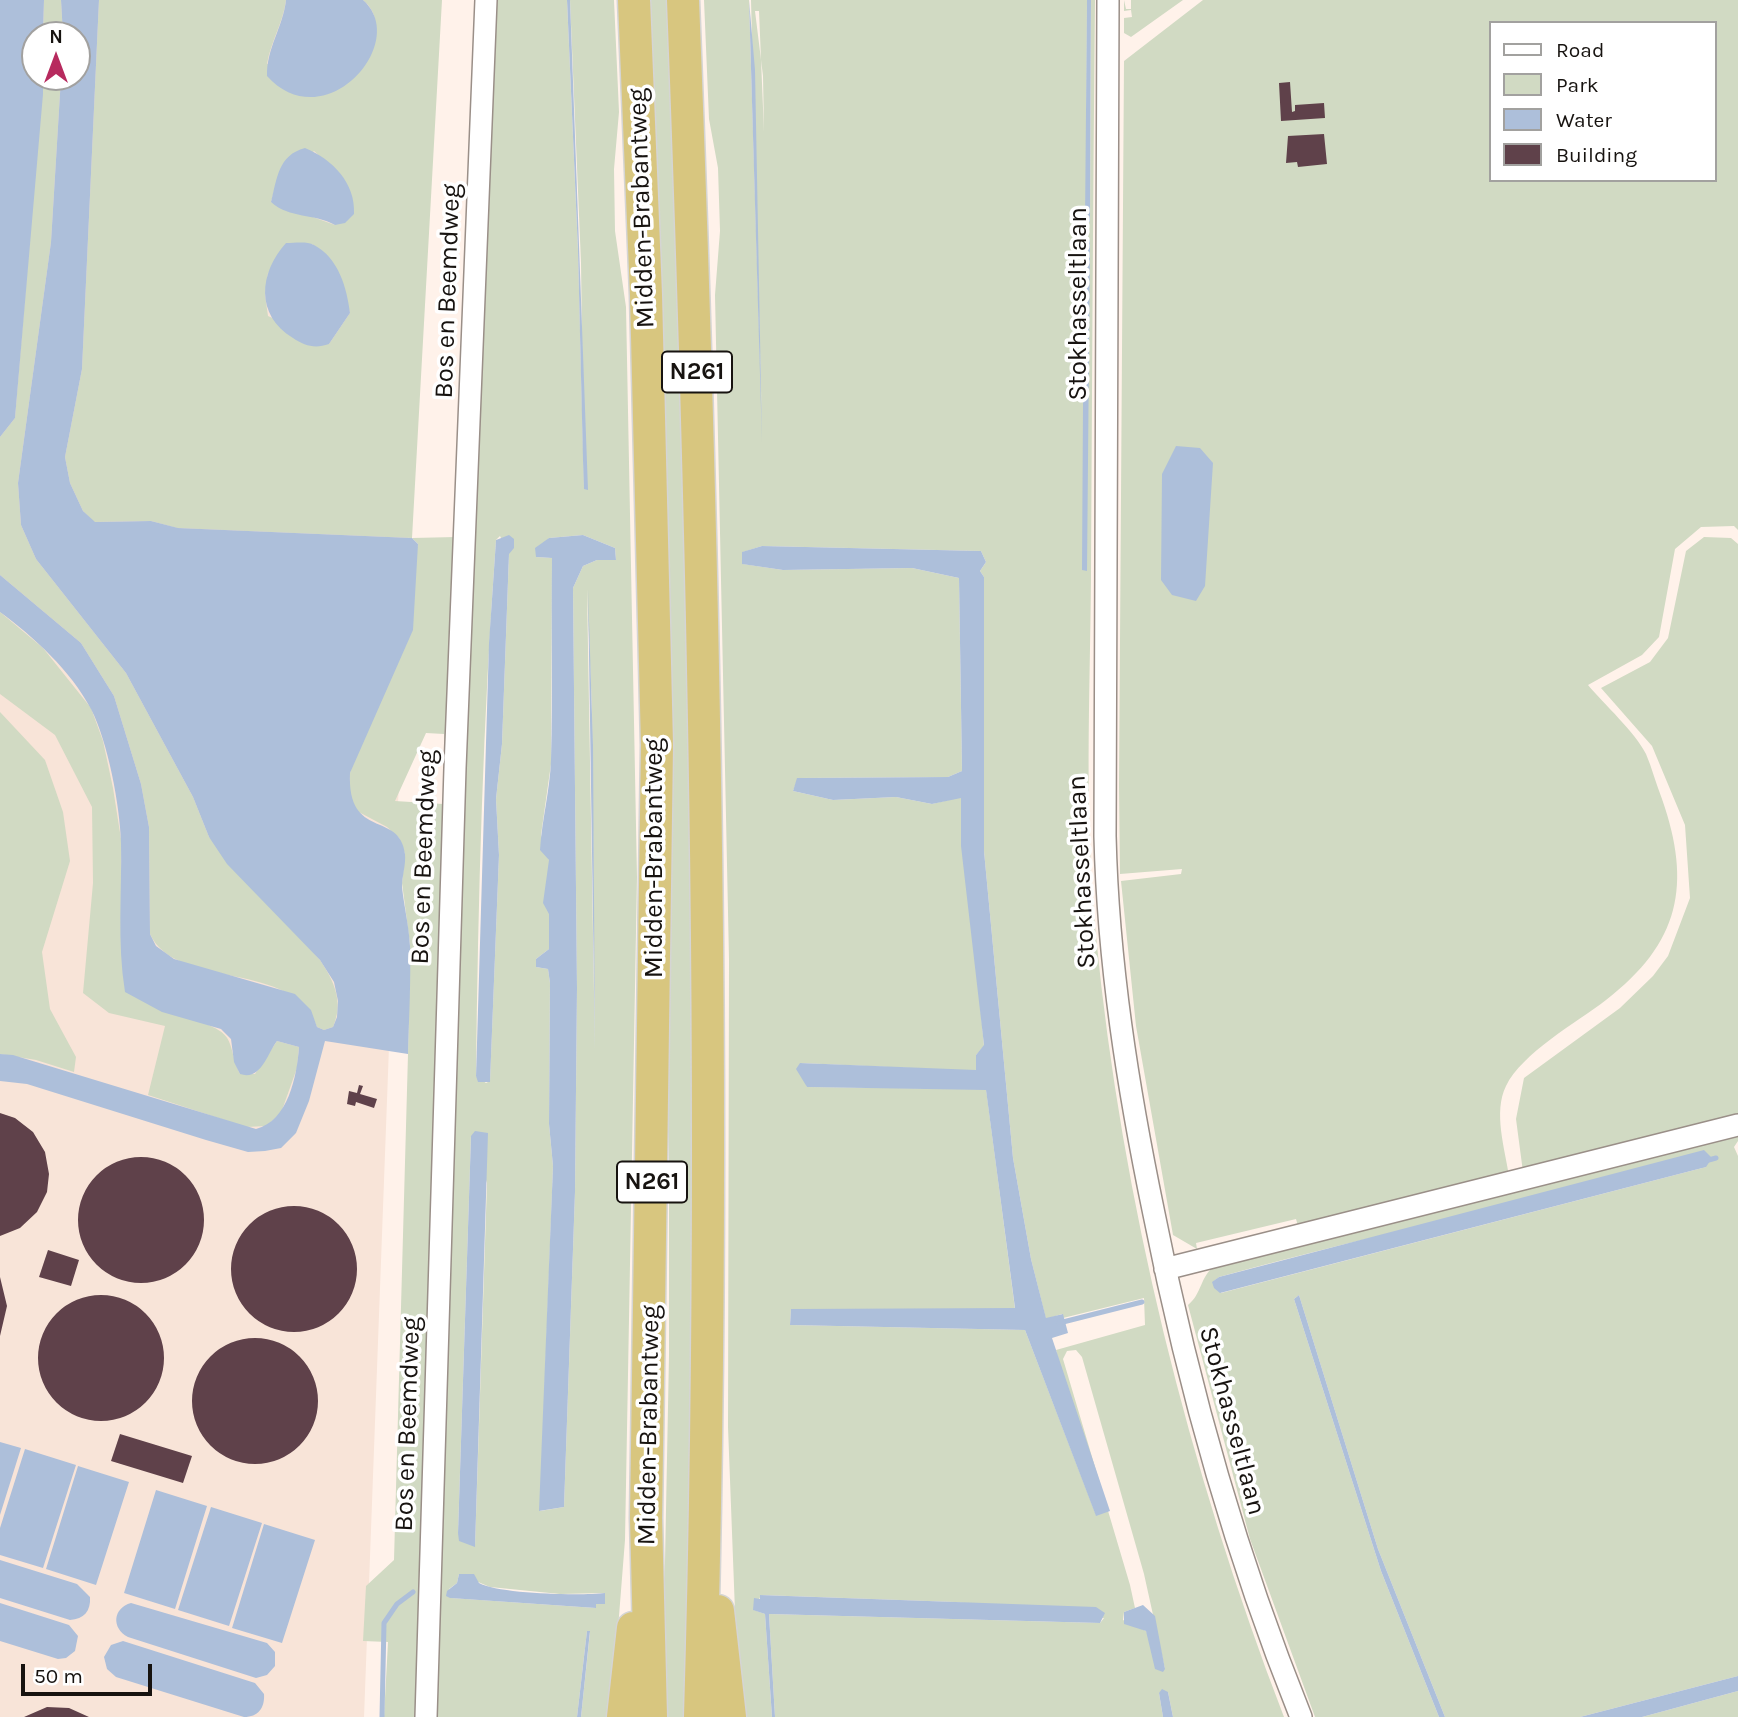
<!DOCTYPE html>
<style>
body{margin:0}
#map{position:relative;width:1738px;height:1717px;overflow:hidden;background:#fff2ea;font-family:Karla,sans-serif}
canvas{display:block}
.legend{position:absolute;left:1489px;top:21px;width:228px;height:161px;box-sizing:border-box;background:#fff;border:2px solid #a2a19f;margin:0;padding:9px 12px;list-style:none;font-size:21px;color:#171310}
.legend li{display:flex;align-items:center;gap:14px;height:35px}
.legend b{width:35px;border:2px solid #a2a19f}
.north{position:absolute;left:21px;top:21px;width:70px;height:70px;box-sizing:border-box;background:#fff;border:2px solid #a2a19f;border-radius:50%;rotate:0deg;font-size:19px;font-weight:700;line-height:28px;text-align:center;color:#171310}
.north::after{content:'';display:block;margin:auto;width:24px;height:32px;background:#b72a5e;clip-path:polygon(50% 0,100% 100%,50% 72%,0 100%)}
.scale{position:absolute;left:21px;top:1664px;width:131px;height:32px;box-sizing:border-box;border:4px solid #171310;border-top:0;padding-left:9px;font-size:21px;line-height:24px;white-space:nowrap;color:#171310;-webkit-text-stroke:5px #fff;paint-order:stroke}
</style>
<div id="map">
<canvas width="1738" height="1717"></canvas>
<ul class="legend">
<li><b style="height:9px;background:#fff"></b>Road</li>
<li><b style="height:19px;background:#d1dac3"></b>Park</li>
<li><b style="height:19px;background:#adbfda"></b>Water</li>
<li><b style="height:19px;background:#5f414a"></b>Building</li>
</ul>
<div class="north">N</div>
<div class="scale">50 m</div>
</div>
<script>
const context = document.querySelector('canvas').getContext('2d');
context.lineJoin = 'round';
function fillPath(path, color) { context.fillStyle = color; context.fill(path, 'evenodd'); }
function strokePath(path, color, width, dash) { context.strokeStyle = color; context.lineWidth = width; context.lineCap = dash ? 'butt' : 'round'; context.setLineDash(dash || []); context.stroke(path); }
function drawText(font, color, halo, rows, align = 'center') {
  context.font = font + ' Karla,sans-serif'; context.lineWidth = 7; context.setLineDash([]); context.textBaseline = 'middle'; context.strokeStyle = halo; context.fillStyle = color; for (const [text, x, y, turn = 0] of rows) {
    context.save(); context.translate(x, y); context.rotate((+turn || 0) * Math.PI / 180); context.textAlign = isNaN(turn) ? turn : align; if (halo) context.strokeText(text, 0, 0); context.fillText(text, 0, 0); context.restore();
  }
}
fillPath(new Path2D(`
 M0,0H428L364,1717H0ZM35,35H77V77H35Z`), '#f8e4d8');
fillPath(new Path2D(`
 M44,0H61L63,35H43Z
 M99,0H286C283,23 271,41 267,64L375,43C376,25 378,13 363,0H442L412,538L456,537L450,762H444V734L426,733L395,801L443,804L444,767H449L418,1717H384L388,1642L363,1641L366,1586L394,1560L408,1054L410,944L402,883L405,854L399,838L387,827L355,810L349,794L350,773L418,544L412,538L177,528L151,521L94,522L83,511L70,483L65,457L82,369ZM314,151L326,162L335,225L271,202L274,191ZM312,244C338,262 342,284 350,313L329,344L268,316L265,295L268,273Z
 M493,0H567L578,251L584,489L581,263L570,0H614L619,112L614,169L615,231L626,307L637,877L625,1540L611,1717H581L590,1632L587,1631L577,1717H429L437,1576ZM583,535L615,548L616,560H597L583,566L573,588L577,988L575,1192L564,1507L540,1511L553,1166L549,1124L550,983L548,969L536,967V959L549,949V860L541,835L551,764L552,558L536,557L549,538ZM500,536L509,554L502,744L496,799L499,855L490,1081L486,1083L476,1076C478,897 483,718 496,540ZM587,589L592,710L595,1050ZM471,1136L487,1183L475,1546L458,1533ZM459,1574L490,1587L560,1594L605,1593V1604H596V1608L451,1598L449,1589L457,1583Z
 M645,0H672L696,855L689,1717H662L669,1355V900Z
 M704,0H749L762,429L751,0H1087L1086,222L1090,221L1091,0H1095C1093,193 1092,385 1091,578C1090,697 1084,818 1096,936C1122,1203 1188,1467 1284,1717H1173L1168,1692L1159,1693L1163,1717H775L769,1614L1100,1623L1104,1618L955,1602L761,1595L754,1610L765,1614L772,1717H739L728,1427L729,959L715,295L720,231L718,168L709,119ZM755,11H759L764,132L763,76ZM1090,239V241L1087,571ZM762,546L981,551L986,562L980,571L984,577V851L1013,1158L1031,1259L1046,1319L1062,1314L1063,1318L1144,1298L1145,1325L1056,1350L1096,1515L1025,1330L790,1325L791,1309H1015L986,1089L807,1087L801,1063L976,1071V1055L984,1046L961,797L932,804L896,797L833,800L793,791L798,778L948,777L962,771L959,578L912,568L783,570L743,564V552ZM1076,1350L1082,1357L1144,1574L1165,1669L1146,1631L1123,1620L1124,1612L1135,1608L1130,1585L1063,1359L1067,1351Z
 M1124,0L1126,9H1131V0H1183L1131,37L1124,33V18L1132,17L1131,10L1124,11Z
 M1203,0H1738V530L1734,526L1701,527L1675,549L1659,637L1642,655L1588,685C1604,704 1635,732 1646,754C1652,768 1656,784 1662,799C1692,885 1680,943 1606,1000C1576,1023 1522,1053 1506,1086C1493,1112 1505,1149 1509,1176L1523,1172L1516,1119L1524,1078L1620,1008L1653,976L1668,956L1690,898L1685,825L1652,746L1601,688L1650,662L1668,638L1686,551L1704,537L1731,538L1738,544V1121L1300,1233L1296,1219L1196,1243L1197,1249L1173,1235L1136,1026L1121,881L1181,874L1182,869L1120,874L1119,785L1124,61ZM1491,23H1715V180H1491Z
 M43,77H61L51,242L18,483L21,525L36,559L126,673L193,797L209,837L320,960C334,981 344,1002 333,1027L324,1030L317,1027C295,959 176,991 150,934L149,827L141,784L114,696L81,643L0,575V437L15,418Z
 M0,612L43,648L91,708L103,741L113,788L121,839V897L198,1021C238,1035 226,1042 240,1074H255L277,1041L299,1047L297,1068L281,1113L266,1126L246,1127L148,1095L165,1026L109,1013L83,993L93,883L92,807L55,735L0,694Z
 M0,712L45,760L63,812L70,861L42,952L50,1009L76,1057L74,1072L36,1060L0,1054Z
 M1738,1129V1141L1734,1147L1738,1156V1676L1580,1717H1445L1378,1549L1299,1295L1294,1299L1381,1571L1439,1717H1315L1250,1539L1188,1305C1202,1294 1200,1276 1215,1266ZM1706,1167L1221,1293L1214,1281L1219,1277C1381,1232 1542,1199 1706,1167Z
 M1738,1691V1717H1642Z`), '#d1dac3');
fillPath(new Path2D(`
 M0,0H44L43,35H35V77H43V94L15,418L0,437Z
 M61,0H99L82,369L65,457L70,483L83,511L95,522L151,521L178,528L412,538L418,544L413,630L350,773C347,841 400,810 405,854C406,865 402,876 402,887C404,906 409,926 410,946C411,981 409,1018 408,1054L325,1041L309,1101L296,1133L281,1148L265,1151L248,1152L206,1140L27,1084L0,1081V1054L13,1055L256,1129C288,1121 297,1076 299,1047L277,1041C267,1054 261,1081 240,1074L234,1062L231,1039L221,1029L162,1012L125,992C117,942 122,893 121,843C120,806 108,742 91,709C71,671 34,637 0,612V575L81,643L114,696L141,784L149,827L150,934L156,946L174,959L295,994L311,1010L317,1027L324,1030L333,1027L337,1017L338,1001L334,982L320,960L227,864L209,837L193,797L126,673L36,559L21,525L18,483L51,242L61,77H77V35H63Z
 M286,0H363C411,42 325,140 267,76C266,49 283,27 286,0Z
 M567,0H570L588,490L584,489L583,460L578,251Z
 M749,0L755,70L762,443Z
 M1087,0H1091L1090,222H1085Z
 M305,148C332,159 356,183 354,214L345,223L335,225C314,213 290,219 271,202C277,179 278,155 305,148Z
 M1088,238L1090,241L1087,571L1082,570L1084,240Z
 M286,243C295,243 307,241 314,245C339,258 347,289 350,313L329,344C315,349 305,346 293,338C255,315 259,273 286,243Z
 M1176,446L1200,448L1213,463L1205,586L1196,601L1172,595L1161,580L1162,474Z
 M509,535L514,539V548L509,554L502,744L496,799L499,855L490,1082H478L476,1076L489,643L496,540Z
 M583,535L615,548L616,560H597L583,566L573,588L577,988L575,1192L564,1507L539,1511L553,1166L549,1124L550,983L548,969L536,967V959L549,949V914L543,903L549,860L540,850C542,819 550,790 551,760C553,693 551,625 552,558L536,557L535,548L549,538Z
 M762,546L981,551L986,562L980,571L984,577V851L1013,1158L1031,1259L1046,1318L1063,1314L1068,1333L1052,1338L1110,1511L1096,1516L1025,1330L790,1325L791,1309L1015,1308L986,1090L807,1087L796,1069L800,1063L976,1070V1055L984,1045L961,846V798L932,804L896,797L833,800L793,791L797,778L948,777L962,771L959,578L912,568L783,570L742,564V552Z
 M588,589L593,746L595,1050Z
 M475,1131L488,1133L475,1547L459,1541L458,1533L471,1136Z
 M1704,1150L1712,1158L1706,1167L1220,1293L1214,1288L1212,1282L1219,1277Z
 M1299,1295L1378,1549L1445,1717H1439L1381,1571L1294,1299Z
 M0,1442L21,1448L0,1515Z
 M25,1449L76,1465L43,1568L0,1555V1528Z
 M78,1466L129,1482L96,1585L46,1569Z
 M156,1490L207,1506L175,1609L124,1593Z
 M211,1507L262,1523L229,1626L178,1610Z
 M264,1524L315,1540L282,1643L232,1628Z
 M0,1560L77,1584L90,1597C91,1611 84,1619 70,1620L0,1598Z
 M459,1574H474L479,1583C499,1594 580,1596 605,1593V1604H596V1608L450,1598L446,1596L447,1591L457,1583Z
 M760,1595L1096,1607L1105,1613L1100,1623L769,1614L775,1717H772L765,1614L753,1610L754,1598L760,1599Z
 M0,1603L69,1625L78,1636L75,1651L66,1658L58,1659L0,1641Z
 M131,1603L267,1643L275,1652V1666L267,1675L256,1678L128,1637C111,1628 113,1608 131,1603Z
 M1143,1605L1155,1616L1165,1669L1163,1672L1155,1669L1146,1631L1124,1624V1612Z
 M587,1631H590L581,1717H577Z
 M123,1641L255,1683L264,1694C265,1708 258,1717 244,1717L116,1677L107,1669L104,1657L111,1645Z
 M1738,1676V1691L1642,1717H1580Z
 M1162,1689L1168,1692L1173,1717H1163L1159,1693Z`), '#adbfda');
strokePath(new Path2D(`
 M1705,1161L1716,1158
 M1059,1323L1142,1302
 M382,1717L384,1623L397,1604L413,1592`), '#adbfda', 5);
fillPath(new Path2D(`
 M1290,82L1292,112L1295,111V105L1324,103L1325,118L1281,121L1279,83Z
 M1324,134L1327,164L1298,167L1297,162L1286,163L1288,136Z
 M359,1085L363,1086L360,1094L377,1099L374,1108L356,1102L355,1106L347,1104L349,1091L357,1093Z
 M0,1113L15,1118L33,1132L45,1152L49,1174L47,1192L37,1212L20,1228L0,1236Z
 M78 1220a63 63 0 1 1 126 0a63 63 0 1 1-126 0Z
 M231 1269a63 63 0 1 1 126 0a63 63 0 1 1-126 0Z
 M48,1250L79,1260L71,1286L39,1277Z
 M0,1277L7,1306L0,1336Z
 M38 1358a63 63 0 1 1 126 0a63 63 0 1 1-126 0Z
 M192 1401a63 63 0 1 1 126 0a63 63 0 1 1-126 0Z
 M120,1434L192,1456L183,1483L111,1461Z
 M47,1707L69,1708L89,1717H24Z`), '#5f414a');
const minor = new Path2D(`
 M1108,0L1105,836C1108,963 1128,1089 1154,1214C1188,1386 1235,1554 1301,1717
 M1165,1269L1738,1125
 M426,1717L455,768L486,0`);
const highway = new Path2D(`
 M634,0L646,295L657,745L646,1518L651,1717
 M683,0C705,572 717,1144 700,1717
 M718,1611L730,1717
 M623,1717L633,1628`);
strokePath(minor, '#9a8f88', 24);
strokePath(highway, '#d5d5d4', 35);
strokePath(minor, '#fff', 21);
strokePath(highway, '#d8c67f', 32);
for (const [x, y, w] of [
 [697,372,70],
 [652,1182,70]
]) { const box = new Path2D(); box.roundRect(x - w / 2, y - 20.5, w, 41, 5); context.fillStyle = '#fff'; context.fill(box); strokePath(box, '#171310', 2); }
drawText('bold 24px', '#171310', null, [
 ["N261",697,372],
 ["N261",652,1182]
]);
drawText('26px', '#171310', '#fff', [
 ["Midden-Brabantweg",642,208,-92],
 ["Bos en Beemdweg",448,291,-88],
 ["Stokhasseltlaan",1079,304,-90],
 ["Bos en Beemdweg",424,857,-88],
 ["Midden-Brabantweg",655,858,-90],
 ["Stokhasseltlaan",1082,872,-93],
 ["Stokhasseltlaan",1232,1421,75],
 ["Bos en Beemdweg",408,1424,-88],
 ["Midden-Brabantweg",649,1425,-89]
]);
</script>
